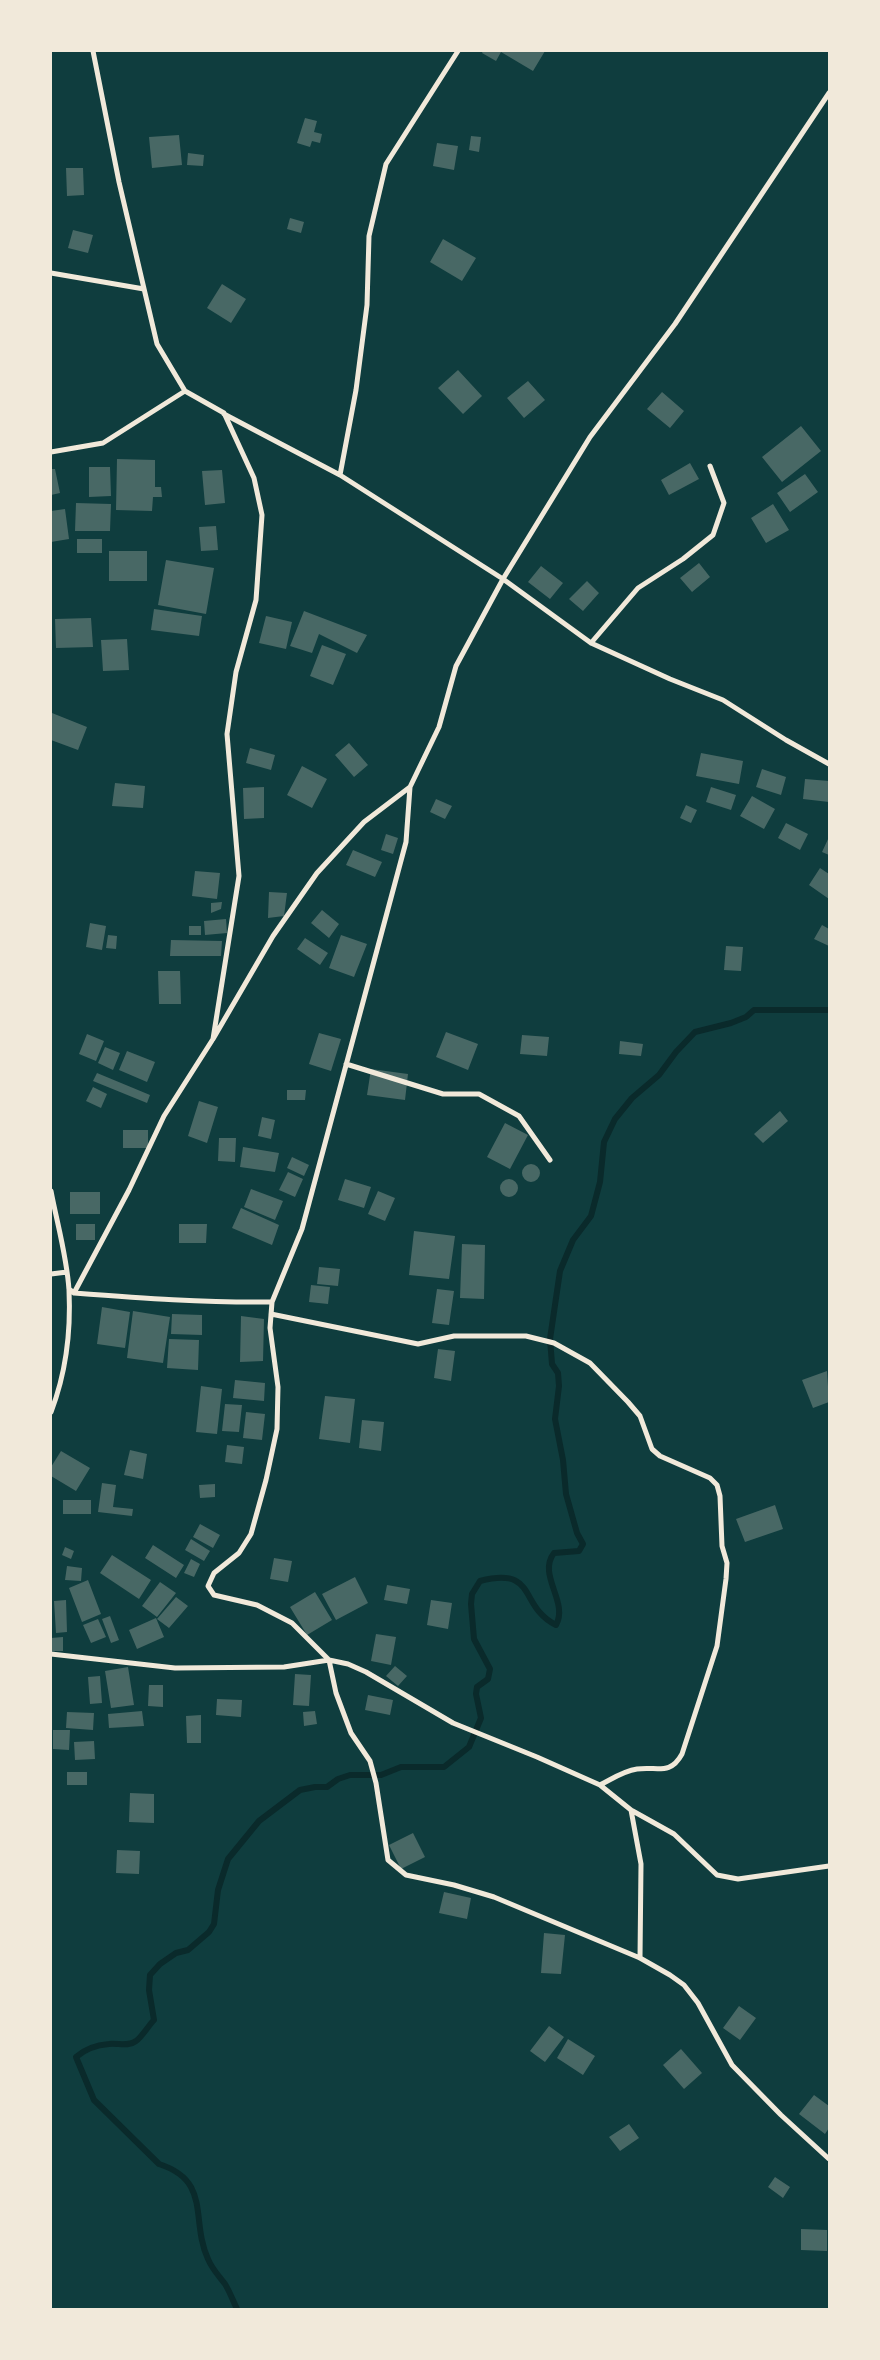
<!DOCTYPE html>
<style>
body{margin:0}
#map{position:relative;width:880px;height:2360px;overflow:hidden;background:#0f3d3e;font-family:Raleway,sans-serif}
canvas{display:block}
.frame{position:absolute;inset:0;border:52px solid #f1e9da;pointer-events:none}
</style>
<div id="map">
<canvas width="880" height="2360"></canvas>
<div class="frame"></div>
</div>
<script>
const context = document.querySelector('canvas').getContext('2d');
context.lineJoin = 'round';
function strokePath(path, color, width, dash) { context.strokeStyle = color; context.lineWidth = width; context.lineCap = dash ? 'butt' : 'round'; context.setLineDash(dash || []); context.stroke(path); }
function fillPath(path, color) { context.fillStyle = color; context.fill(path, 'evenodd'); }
strokePath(new Path2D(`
 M237,2309C233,2301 230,2292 225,2284C219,2276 212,2269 208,2259C190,2220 212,2181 159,2164L94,2100L76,2057C85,2049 96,2045 109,2044C118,2043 128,2047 136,2041C141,2038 149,2025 154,2020L149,1990L150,1975L160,1964L176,1953L188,1950L209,1932L214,1924L218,1890L228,1859L259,1821L300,1790L315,1787H327L338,1779L350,1775H381L401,1767H444L469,1747L481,1718L476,1694L477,1687L488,1679L490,1669L474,1639L471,1604L472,1594L480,1581C538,1566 518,1606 556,1625C569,1602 537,1575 554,1553L579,1551L583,1544L577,1533L566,1494L563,1460L555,1419L559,1386L558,1373L552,1364L550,1339L560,1271L573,1240L591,1216L600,1182L604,1142L615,1119L632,1098L659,1075L676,1052L695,1032L731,1023L746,1017L754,1010H829`), '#0a2a2b', 6);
fillPath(new Path2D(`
 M483,51H545L533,71L501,52L496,61L482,53Z
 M305,118L317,121L314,132L322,134L320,143L312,141L310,147L297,143Z
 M179,135L182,165L152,168L149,137Z
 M471,136L481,137L479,152L469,150Z
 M437,143L458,146L454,170L433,166Z
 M188,153L204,155L203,166L187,165Z
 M66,168H83L84,195L67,196Z
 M290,218L304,222L301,233L287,229Z
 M73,230L93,235L88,253L68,248Z
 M443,239L476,258L462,281L430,262Z
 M222,284L246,299L231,323L207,308Z
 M458,370L482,396L463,414L438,388Z
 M528,381L545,400L524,418L507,398Z
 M662,392L684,411L670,428L647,409Z
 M801,426L821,451L782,482L762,457Z
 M117,459L155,460V487H161L162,497H153L152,511L116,510Z
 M690,463L699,479L669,495L661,480Z
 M89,467H110L111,496L89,497Z
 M51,469H55L60,493L51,495Z
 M222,470L225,503L205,505L202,471Z
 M805,474L818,492L790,512L777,493Z
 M76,503L111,504L110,531H75Z
 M773,504L789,530L766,543L751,518Z
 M65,509L69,539L51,542V511Z
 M216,526L218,550L201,551L199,527Z
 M77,539H102V553H77Z
 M109,551H147V581H109Z
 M166,560L214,568L206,614L158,605Z
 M699,563L710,577L692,592L680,578Z
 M541,566L563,583L550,599L528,582Z
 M587,581L599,593L583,611L569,599Z
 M154,609L202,616L199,636L151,630Z
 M304,611L367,635L357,653L319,634L312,653L290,646Z
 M266,616L292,622L286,649L259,643Z
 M91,618L93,647L56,648L55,619Z
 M127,639L129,670L103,671L101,640Z
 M322,645L346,654L333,685L310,676Z
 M52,713L87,727L78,750L51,740Z
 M349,743L368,765L354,777L335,755Z
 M250,748L275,755L271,770L246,763Z
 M701,753L743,761L739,784L696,776Z
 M302,766L327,779L312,808L287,795Z
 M762,769L786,777L781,795L756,787Z
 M805,779L829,781V802L803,799Z
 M115,783L145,786L143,808L112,806Z
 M264,787V818L244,819L243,788Z
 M711,787L736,795L731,810L706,802Z
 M752,796L775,809L764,829L740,816Z
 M436,799L452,806L445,819L430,812Z
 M686,805L697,810L691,823L680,818Z
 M786,823L808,834L800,850L778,838Z
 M386,834L398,838L393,854L381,850Z
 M829,837V855L822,852Z
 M353,850L382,862L375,877L346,865Z
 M820,868L829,874V899L809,885Z
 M195,871L220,873L217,899L192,896Z
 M269,892L287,893L284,916L268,918Z
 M222,902L221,909L211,913V903Z
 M322,910L339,924L329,938L311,923Z
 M226,919L227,933L205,935L204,921Z
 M90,923L106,926L102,950L86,947Z
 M822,925L829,929V946L814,939Z
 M189,926H201V935H189Z
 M108,935L117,936L116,949L106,948Z
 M341,935L367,944L354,977L329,968Z
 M305,938L328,953L320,965L297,949Z
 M171,940L222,941L221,956H170Z
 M726,946L743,947L741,971L724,970Z
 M158,971H180L181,1004H159Z
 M446,1032L478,1044L468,1070L436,1057Z
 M319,1033L341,1039L331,1071L309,1064Z
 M87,1034L104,1041L96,1061L79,1054Z
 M522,1035L549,1037L547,1056L520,1054Z
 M620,1041L643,1044L641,1056L619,1054Z
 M105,1047L120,1053L113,1070L98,1063Z
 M127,1051L155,1062L147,1082L119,1070Z
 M371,1069L408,1074L405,1100L367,1095Z
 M97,1073L150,1095L147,1103L93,1081Z
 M93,1087L107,1094L101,1108L86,1101Z
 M287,1090H306L305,1100H287Z
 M199,1101L218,1107L207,1143L188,1136Z
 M780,1111L788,1121L763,1143L754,1134Z
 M262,1117L275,1120L271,1139L258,1136Z
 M505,1123L528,1135L510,1169L487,1157Z
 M123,1130H148V1148H123Z
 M219,1138H236L235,1162L218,1161Z
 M243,1147L279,1153L275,1172L240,1167Z
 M292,1157L309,1165L304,1176L287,1168Z
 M522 1173a9 9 0 1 1 18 0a9 9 0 1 1-18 0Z
 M288,1172L303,1179L295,1197L279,1190Z
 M345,1179L371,1187L364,1208L338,1200Z
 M500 1188a9 9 0 1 1 18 0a9 9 0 1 1-18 0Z
 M251,1189L283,1201L275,1220L244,1207Z
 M378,1191L395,1198L385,1221L368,1214Z
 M70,1192H100V1214H70Z
 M241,1208L279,1225L272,1245L232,1228Z
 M76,1224H95V1240H76Z
 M179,1224H207L206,1243H179Z
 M414,1231L455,1236L449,1279L409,1275Z
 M462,1244L485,1245L484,1299L460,1298Z
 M319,1267L340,1269L338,1286L317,1284Z
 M311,1285L330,1287L328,1304L309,1302Z
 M437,1289L454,1291L449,1325L432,1323Z
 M102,1307L130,1312L125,1348L97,1344Z
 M133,1311L170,1317L163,1363L127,1358Z
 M172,1314L202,1315V1335L171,1334Z
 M241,1316L264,1319L263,1361L240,1362Z
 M169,1339L199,1340L198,1370L167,1368Z
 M438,1349L455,1351L451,1381L434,1378Z
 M827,1371L829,1402L813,1408L802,1380Z
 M235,1380L265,1383L264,1401L233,1398Z
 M201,1386L222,1389L217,1434L196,1432Z
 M325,1396L355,1399L350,1443L319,1439Z
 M225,1404L242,1405L239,1432L222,1431Z
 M246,1412L265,1414L262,1440L243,1438Z
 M362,1420L384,1422L381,1451L359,1448Z
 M227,1445L244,1447L242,1464L225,1462Z
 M130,1450L147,1454L143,1479L124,1475Z
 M61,1451L90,1468L76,1491L51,1476V1467Z
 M102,1483L116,1485L113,1507L133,1509L132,1516L98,1512Z
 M215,1484V1497L200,1498L199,1485Z
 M63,1500H91V1514H63Z
 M775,1505L783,1529L745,1542L736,1519Z
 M200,1524L220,1535L213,1548L193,1537Z
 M191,1539L210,1551L204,1561L185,1550Z
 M153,1545L184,1565L176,1578L145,1558Z
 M65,1547L74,1551L71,1559L62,1555Z
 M112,1555L151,1580L139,1599L100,1573Z
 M274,1558L292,1561L288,1582L270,1579Z
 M191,1559L200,1564L194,1577L184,1573Z
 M67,1566L82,1568L81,1581L65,1580Z
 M355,1577L368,1603L336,1620L322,1594Z
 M88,1580L101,1614L82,1622L69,1588Z
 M160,1582L176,1593L157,1617L142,1606Z
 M387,1585L410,1589L407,1604L384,1600Z
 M315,1592L332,1620L307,1635L290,1607Z
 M176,1597L188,1606L169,1628L157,1619Z
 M66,1600L67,1632L56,1633L54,1601Z
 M431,1600L452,1603L448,1629L427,1625Z
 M110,1616L119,1640L111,1643L102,1619Z
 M156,1618L164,1637L137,1649L129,1630Z
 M98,1619L106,1637L91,1643L83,1625Z
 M376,1634L396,1637L391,1665L371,1661Z
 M63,1637V1651H51V1638Z
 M395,1666L407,1676L398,1686L386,1676Z
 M128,1667L134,1705L111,1708L105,1671Z
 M295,1674L311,1675L309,1706L293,1705Z
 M100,1676L102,1703L90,1704L88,1677Z
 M149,1685H163V1707L148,1706Z
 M368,1695L393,1700L390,1715L365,1710Z
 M217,1699L242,1700L241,1717L216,1715Z
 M142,1711L144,1726L109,1728L108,1714Z
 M315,1711L317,1724L304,1726L303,1712Z
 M67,1712L94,1713L93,1730L66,1728Z
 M201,1715V1743H187L186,1716Z
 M53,1730H70L69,1750L53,1749Z
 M94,1741L95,1759L75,1760L74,1742Z
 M67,1772H87V1785H67Z
 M130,1793L154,1794V1823L129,1822Z
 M413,1833L425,1857L401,1869L389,1845Z
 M117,1850L140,1851L139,1874L116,1873Z
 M444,1892L471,1898L467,1919L439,1913Z
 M544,1933L565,1935L561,1974L541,1973Z
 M739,2006L756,2018L740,2040L723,2028Z
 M549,2026L564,2037L545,2062L530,2051Z
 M568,2039L595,2056L583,2075L557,2058Z
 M681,2049L702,2073L684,2089L663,2065Z
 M814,2095L829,2106V2128L825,2134L799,2114Z
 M629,2124L639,2138L620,2151L609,2137Z
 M775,2177L790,2187L783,2198L768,2187Z
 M801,2229L827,2230V2251L801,2250Z`), '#486865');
strokePath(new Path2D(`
 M93,51L119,182L157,344L185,391L224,413L254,478L262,515L256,600L236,672L227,734L239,876L213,1039
 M51,273L144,289
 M224,414L340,475L356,390L367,305L369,236L386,164L458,51
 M51,452L103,443L185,391
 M340,475L503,579L591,643L670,679L723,700L786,740L829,764
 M591,643L638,588L683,559L713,535L724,503L710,466
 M346,1064L443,1094H479L519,1116L550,1160
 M51,1191C57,1223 67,1257 69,1290C71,1332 66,1373 51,1412
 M51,1274L67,1272
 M69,1289L74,1293C140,1298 206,1303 272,1302L302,1229L406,842L410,787L439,727L456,666L503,579L590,437L675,324L829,93
 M74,1293L129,1190L164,1116L213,1039L273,936L317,873L364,822L410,787
 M272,1302L270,1328L278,1387L277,1429L266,1480L251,1534L239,1553L214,1573L208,1586L214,1595L257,1605L292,1623L329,1660L336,1693L351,1733L370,1761L376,1783L388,1860L406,1875L454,1885L494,1897L640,1958L670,1975L684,1985L698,2003L732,2065L781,2115L829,2159
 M271,1314L418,1344L454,1336H526L554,1343L590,1363L628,1402L640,1416L652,1449L660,1456L710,1478L717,1485L720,1496L722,1546L727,1563L726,1579L717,1646L682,1754C670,1776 657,1766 637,1769C623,1771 612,1779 600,1785
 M51,1654L175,1668L284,1667L329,1660L348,1664L366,1672L453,1723L537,1757L600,1785L631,1810L674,1834L717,1875L738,1879L829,1866
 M631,1810L641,1864L640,1958`), '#f1e9da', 5);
</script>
